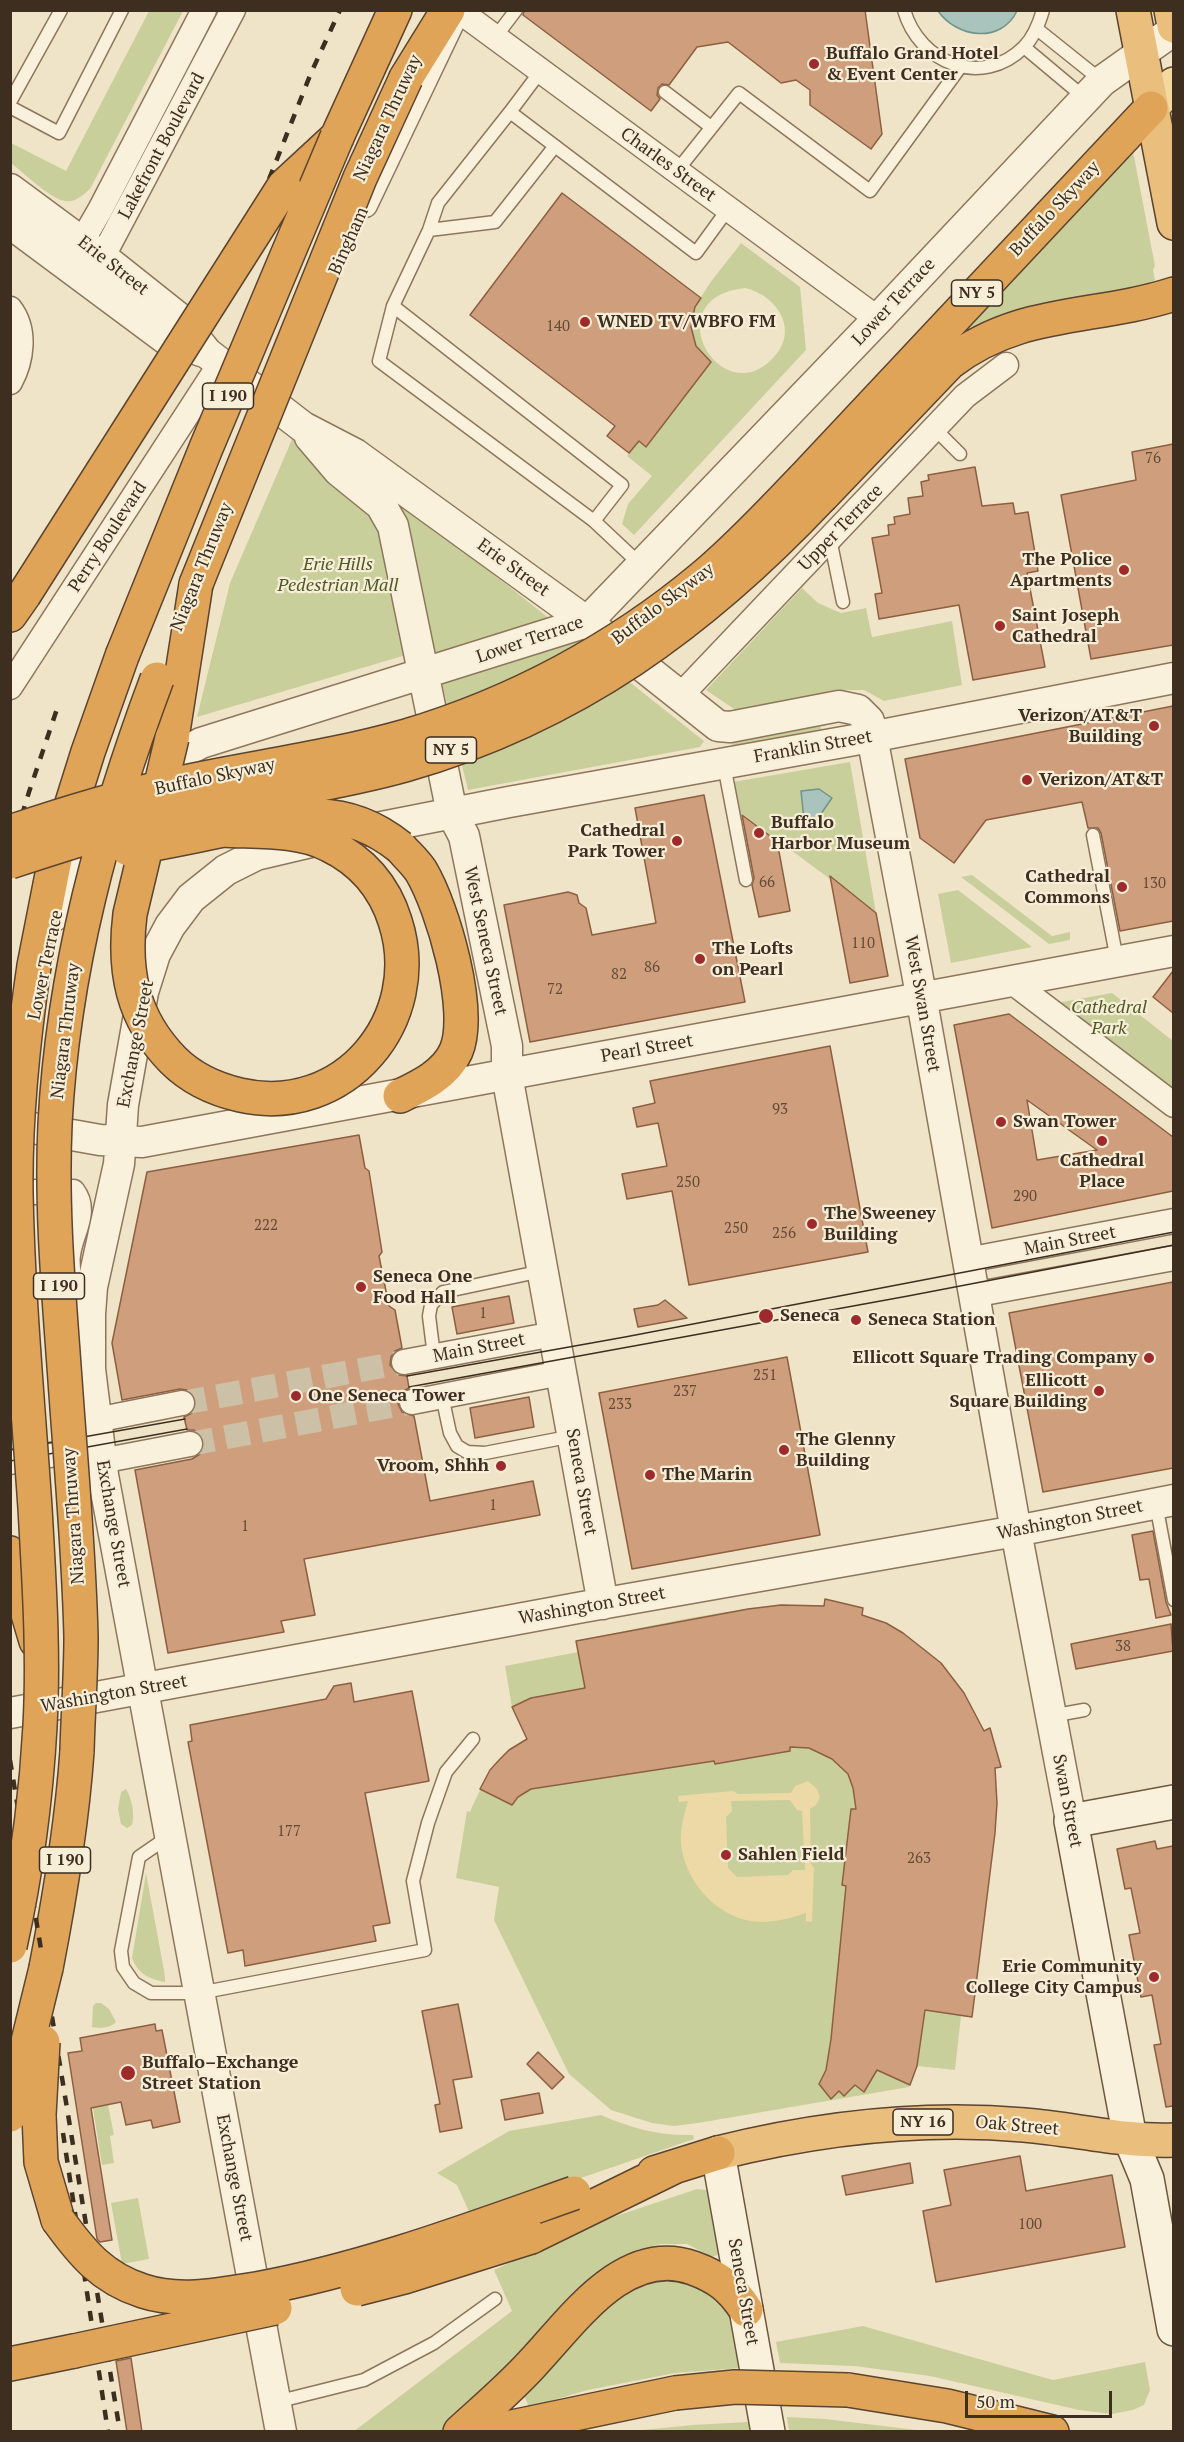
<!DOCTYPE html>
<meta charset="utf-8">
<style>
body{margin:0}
#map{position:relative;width:1184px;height:2442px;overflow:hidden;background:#f0e4c8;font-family:"PT Serif",serif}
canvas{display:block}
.frame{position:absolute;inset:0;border:12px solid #3d2e20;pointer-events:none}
.scale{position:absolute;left:965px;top:2391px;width:147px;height:27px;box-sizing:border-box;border:3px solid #3d2e20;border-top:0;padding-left:8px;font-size:18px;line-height:21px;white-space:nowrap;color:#3d2e20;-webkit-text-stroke:4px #f7eed8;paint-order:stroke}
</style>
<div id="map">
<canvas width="1184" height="2442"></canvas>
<div class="frame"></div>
<div class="scale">50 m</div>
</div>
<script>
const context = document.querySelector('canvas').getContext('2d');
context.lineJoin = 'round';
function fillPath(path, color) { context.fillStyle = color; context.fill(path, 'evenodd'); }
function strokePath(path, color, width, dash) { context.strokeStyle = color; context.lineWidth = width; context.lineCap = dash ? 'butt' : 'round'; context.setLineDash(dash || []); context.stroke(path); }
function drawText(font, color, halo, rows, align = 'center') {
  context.font = font + ' "PT Serif",serif'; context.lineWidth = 4.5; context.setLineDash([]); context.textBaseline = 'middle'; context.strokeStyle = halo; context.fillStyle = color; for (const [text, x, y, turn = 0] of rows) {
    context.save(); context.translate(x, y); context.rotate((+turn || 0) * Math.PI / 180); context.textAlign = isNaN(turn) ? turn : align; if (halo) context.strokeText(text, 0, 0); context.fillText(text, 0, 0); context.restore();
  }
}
fillPath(new Path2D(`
 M149,11H183L90,189C83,195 75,203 65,201C50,199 23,172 11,163V143L66,171Z
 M1132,146L1155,266L1153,270L1155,280L1144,286C1084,297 1022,303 967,329Z
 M741,243L800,287L806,350L634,535L622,524L628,504L652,476L627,456L639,441L647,447L710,362C665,323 716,278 741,243ZM745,288C776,295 800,329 774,357C722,415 653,298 745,288Z
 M300,421L704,741L700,747L468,790L433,647L197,717L230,583Z
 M802,588L818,603L841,613L866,608L872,637L952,621L962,685L884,701L864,690H837L737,711L706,690Z
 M819,724L822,730L820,733L732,748V741Z
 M850,762L876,913L837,881L831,883L830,879L738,811L733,782Z
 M972,875L1052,936L1070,932V940L1049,944L961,877Z
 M958,890L1032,947L951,963L938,894Z
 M1112,993L1173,1041V1094L1060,1008L1062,1002Z
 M825,1599L863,1608L862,1615C922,1636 958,1673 984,1731L990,1728L1001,1767L995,1768L997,1803L995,1833L972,2017L961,2016L955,2070L917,2066L909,2087L698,2123L674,2126L652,2123L611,2110L569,2074L494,1920L499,1887L456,1878L467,1811L470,1812C485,1778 495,1758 527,1739L512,1707L505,1666L578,1652L576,1641C656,1626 743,1602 824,1606Z
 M126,1789C132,1798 135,1814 132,1825L127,1828L121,1824L118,1809L121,1792Z
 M146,1873L165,1976V1982C149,1979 138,1974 132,1958Z
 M96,2003H101L109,2009L116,2022C111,2028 99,2029 92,2027L93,2006Z
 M108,2105L114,2135L110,2136L114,2163L102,2165L93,2108Z
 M601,2115C631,2128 659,2136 693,2135L694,2139L471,2216L457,2185L437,2173L509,2131Z
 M697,2189L707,2190L720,2254L712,2257L687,2244H660L632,2253L590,2278L499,2382L445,2431L353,2432L512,2311L494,2270L592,2224Z
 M138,2198L149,2259L122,2264L111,2203Z
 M657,2274L701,2286L729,2309L741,2368L675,2373L588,2390L529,2407L524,2396L613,2300Z
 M863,2326L1053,2380L1145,2362L1150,2390L1144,2405L1133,2410L1112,2414L1079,2410L930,2376L854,2366L780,2363L776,2342Z
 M787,2417L825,2419L925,2431H789Z
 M748,2422L751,2431H631L693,2425Z`), '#c9cf9b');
fillPath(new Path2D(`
 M808,1781L817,1789L820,1797L816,1805L810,1809L811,1864L814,1868L812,1922L806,1921V1913C788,1919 770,1924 751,1921C714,1915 684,1879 681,1843C680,1829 684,1815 688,1801L679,1802L678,1796L733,1791L738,1794L791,1793L795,1786ZM790,1800L797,1810L802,1811L805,1870H793L788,1875L737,1877L728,1868L726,1817L732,1811L731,1801Z`), '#ecd9a5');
const water = new Path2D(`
 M938,11H1017C1001,44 957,38 938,11Z
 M819,789L832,798L818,818L804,820L801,791Z`);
fillPath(water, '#a9c4bc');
strokePath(water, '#6f938a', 1.5);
const building = new Path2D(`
 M524,10H865L882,134L871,149L810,105V90L796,80L781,83L728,42L697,47L669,85L662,84L658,88L657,95L660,99L651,111L523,15Z
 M562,193L701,298L695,307L691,327L696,346L711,362L646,447L639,441L629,453L607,436L615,426L470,315Z
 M1173,444V645L1091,659L1061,495L1136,480L1132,452Z
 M975,467L982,506L1013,503L1015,514L1028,512L1038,571L1027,573L1045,667L973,680L959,605L879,619L875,594L882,593L872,538L889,535L888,525L895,524L894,517L910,514L908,498L923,496L921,482L929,480L928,475Z
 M1173,706V921L1120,931L1101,833L1098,828H1088L1082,802L986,820L954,863L920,838L905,759Z
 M704,795L745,1002L530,1042L504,905L568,892L577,895L579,903L586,908L592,935L656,923L635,808Z
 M742,815L777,841L790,911L759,917L752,885L754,878Z
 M830,876L876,913L888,976L850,983Z
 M1173,971V1013L1153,997Z
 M1009,1014L1173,1137V1191L992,1228L954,1025ZM1027,1100L1097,1150L1037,1160Z
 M830,1046L868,1252L689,1285L672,1191L627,1199L622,1174L667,1166L658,1123L637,1127L633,1108L655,1103L650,1081Z
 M359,1135L365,1168L369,1171L382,1252L379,1256L389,1306L395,1310L402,1348L395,1351L391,1357L390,1365L399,1375L407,1376L409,1388L402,1392L398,1404L402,1412L414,1416L430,1501L533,1481L540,1515L304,1559L315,1615L281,1621L284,1632L168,1653L135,1470L192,1459L200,1454L204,1442L200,1434L194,1430H187L184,1417L192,1413L196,1401L193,1394L187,1390L180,1389L122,1400L112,1343L147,1172Z
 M1173,1282V1468L1043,1492L1009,1313Z
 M509,1296L514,1323L457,1334L452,1307Z
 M665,1300L687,1318L638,1327L634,1309L658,1305Z
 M787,1357L820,1535L632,1569L599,1393Z
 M529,1397L534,1427L475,1438L470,1408Z
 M1153,1531L1166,1602L1171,1615L1156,1618L1149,1579L1140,1580L1132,1535Z
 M825,1599L863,1608L862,1615L886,1623L903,1633L941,1663L964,1693L984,1731L990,1728L1001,1767L995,1768L997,1803L995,1833L972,2017L925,2010L917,2066L910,2085L877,2070L864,2092L855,2085L844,2096L839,2091L831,2099L819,2084L826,2070L831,2039L846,1886L842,1885L851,1809H856L853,1788L848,1774L832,1759L809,1748L790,1747V1751L715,1764L714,1761L531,1789L518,1797L512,1805L480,1789L490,1770L500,1759L509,1750L527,1739L512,1707L531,1698L585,1688L576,1641L748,1609L781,1605L824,1606Z
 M1171,1624L1173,1651L1076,1669L1071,1644Z
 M351,1683L354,1702L412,1691L429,1781L365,1793L390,1923L373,1926L376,1941L245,1966L243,1950L228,1953L188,1742L192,1741L190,1725L326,1699L334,1686Z
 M1155,1841L1157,1849L1173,1846V2106L1166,2107L1154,2045L1161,2044L1152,1995L1141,1997L1129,1935L1140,1933L1131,1888L1125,1889L1117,1849Z
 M458,2004L472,2077L453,2080L462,2128L440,2132L435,2105L440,2104L422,2011Z
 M155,2024L156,2031L162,2030L180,2122L153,2128L151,2120L126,2125L121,2102L91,2108L112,2240L100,2242L97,2239L68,2053L82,2051L80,2038Z
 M538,2052L564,2077L552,2089L527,2064Z
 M539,2093L543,2113L505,2120L501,2100Z
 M1020,2156L1026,2191L1112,2175L1125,2247L936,2282L923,2211L951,2205L944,2170Z
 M910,2163L913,2183L846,2195L842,2176Z
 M131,2358L142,2432H127L116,2361Z`);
fillPath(building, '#cf9f7d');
strokePath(building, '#8d5f41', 1.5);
strokePath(new Path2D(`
 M182,1403L404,1362
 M190,1444L412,1402`), '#ccc0a6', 24, [24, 12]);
const service = new Path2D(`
 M904,10C919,63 982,89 1024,47C1034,37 1039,24 1043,10
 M1037,29L1102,81
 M494,39L516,10
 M1024,47L1085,98
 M540,72L510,112L696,253L728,209
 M665,92L711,127
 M10,102L61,10
 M10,107L59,133L122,10
 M510,112L438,203L429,230L393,306L622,485L594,521L642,566
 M676,172L739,93L870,191L961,66
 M429,230L495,222L555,146
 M393,306L379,361L594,521
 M934,428L960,454
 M830,539L843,602
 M724,765L746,880
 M1093,835L1117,960
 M434,1356L429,1316L431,1305L443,1292L542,1271
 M442,1396L450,1433L457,1446L467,1452L485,1453L573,1436
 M1156,1504L1174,1600
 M1051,1716L1084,1710
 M168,1837L139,1857L121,1951L123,1967L134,1983L151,1993H199L425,1950L413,1881L428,1823L446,1772L473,1739
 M276,2402L364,2380L434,2343L495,2299`);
const minor = new Path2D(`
 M365,205L458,10L878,319
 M74,255L100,210L204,10
 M94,273L233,10
 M10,309C26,330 22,360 10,382
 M10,687L220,364
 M680,696L965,396L1006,365
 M1011,981L1174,1105
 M26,1192H73C88,1212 70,1234 68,1255C67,1260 68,1265 68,1270
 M967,1260L1174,1221
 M973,1295L1174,1258
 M404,1362L554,1334
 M412,1402L561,1373
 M96,1420L182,1403
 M101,1461L190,1444
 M10,1462L85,1449`);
const tertiary = new Path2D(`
 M10,189L102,257L180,319L207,353L303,427L355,454L587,622L718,726L730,727L839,706L858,710L869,721L917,973L1016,1531L1071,1821
 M10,223L166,339L207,353
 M310,437L339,471L381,505L393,526L452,813L464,836L507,1046V1075L603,1604
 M54,916C74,864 97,808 145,774C162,762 183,753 201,743L587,622L878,319L1102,81L1174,30
 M10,1124L100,1140L142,1142L1174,951
 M10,1713L583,1607L1016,1531L1174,1500
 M281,2432L103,1475L90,1369V1314L92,1287L119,1164L123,1105L143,992L155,954L170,926L191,898L226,870L256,855L341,835L509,802L871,737L1174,678`);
const secondary = new Path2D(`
 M1174,1802L1071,1821L1130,2138L1147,2179L1174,2329
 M718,2153L768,2432`);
const primary = new Path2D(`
 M1151,108L1174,84`);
const trunk = new Path2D(`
 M1133,10L1174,223
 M1171,10L1174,26
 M718,2153C819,2128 921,2116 1024,2125C1074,2129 1123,2142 1174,2140`);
const motorway = new Path2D(`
 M406,78L448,10
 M284,186L337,137L395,10
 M803,479L1151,108
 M822,496L949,363C1020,308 1094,320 1174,294
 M10,615L24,595
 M172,738L196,584
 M34,966L56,854L88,752L122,656
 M400,1096C421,1086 446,1074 456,1051C473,1011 443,908 421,871C415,862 407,855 400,847
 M10,1553L36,1641
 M46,1968C60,1896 72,1824 77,1751
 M39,2115L41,2162L58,2220
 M654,2173L718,2153
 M531,2237L674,2167
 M10,2364L74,2351
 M848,2390L947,2406L1052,2432
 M460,2432C484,2410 509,2389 531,2365C572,2322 624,2243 693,2268C718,2277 732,2288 746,2310
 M488,2432L675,2393`);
strokePath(service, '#8d765c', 15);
strokePath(minor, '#8d765c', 27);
strokePath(tertiary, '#8d765c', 33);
strokePath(secondary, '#6f573f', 36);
strokePath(primary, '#5b4430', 36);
strokePath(trunk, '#5b4430', 36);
strokePath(motorway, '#5b4430', 36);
strokePath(service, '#faf1dc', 12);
strokePath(minor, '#faf1dc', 24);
strokePath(tertiary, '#faf1dc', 30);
strokePath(secondary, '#faf1dc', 33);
strokePath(primary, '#f3d9a0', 33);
strokePath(trunk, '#eabe7c', 33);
strokePath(motorway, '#e0a458', 33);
strokePath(new Path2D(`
 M407,1376L625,1337L1174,1232
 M409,1387L908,1296L1174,1245
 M10,1450L185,1419
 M10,1461L187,1429`), '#3d2e20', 1.5);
strokePath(new Path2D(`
 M247,235L311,73L340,10
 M10,854L29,792L57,709
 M10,1760L120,2432
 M63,2133L108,2432`), '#3d2e20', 4.5, [10, 10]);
const motorwayBridge = new Path2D(`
 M196,584L360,178L406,78
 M24,595L284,186
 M122,656L206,448L337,137
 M172,738L130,914C123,971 132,1018 173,1060C192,1079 214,1089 240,1095C344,1119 427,1019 395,921C384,886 362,861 329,845C298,829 257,832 222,830
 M10,832C66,813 123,796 180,783C255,767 332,757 406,736C514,704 617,649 703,577C739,547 771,512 803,479
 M128,849C160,843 192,837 224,830C290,815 343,801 400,847
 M10,862C77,840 144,819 213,805C277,791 342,783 405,765C575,716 702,623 822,496
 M77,1751C78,1713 81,1675 81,1637C79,1551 71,1466 65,1380C59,1295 51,1210 55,1124C63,970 103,823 157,679
 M10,1946C26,1874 36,1799 40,1726C44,1654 39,1580 35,1508C28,1403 18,1298 16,1193C15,1117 23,1041 34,966
 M10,2115L46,1968
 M39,2115L43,2042
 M58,2220C82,2253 102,2278 143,2291C179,2303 219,2295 256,2289C365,2269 469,2230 574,2193
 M357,2289L404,2277L531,2237
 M74,2351L275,2308
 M675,2393L735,2387L848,2390`);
strokePath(motorwayBridge, '#5b4430', 36, []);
strokePath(motorwayBridge, '#e0a458', 33);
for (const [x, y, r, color] of [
 [814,64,6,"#9e2a2b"],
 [585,322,6,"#9e2a2b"],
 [1124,570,6,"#9e2a2b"],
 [1000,626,6,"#9e2a2b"],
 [1154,726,6,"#9e2a2b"],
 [1027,780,6,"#9e2a2b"],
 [759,833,6,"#9e2a2b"],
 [677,841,6,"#9e2a2b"],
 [1122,887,6,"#9e2a2b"],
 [700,959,6,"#9e2a2b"],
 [1001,1122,6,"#9e2a2b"],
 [1102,1141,6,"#9e2a2b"],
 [812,1224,6,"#9e2a2b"],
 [361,1287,6,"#9e2a2b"],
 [766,1316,8,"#9e2a2b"],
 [856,1320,6,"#9e2a2b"],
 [1149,1358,6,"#9e2a2b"],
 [1099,1391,6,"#9e2a2b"],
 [296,1396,6,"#9e2a2b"],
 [784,1450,6,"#9e2a2b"],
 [501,1466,6,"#9e2a2b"],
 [650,1475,6,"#9e2a2b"],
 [726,1855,6,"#9e2a2b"],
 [1154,1977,6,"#9e2a2b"],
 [128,2073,8,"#9e2a2b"]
]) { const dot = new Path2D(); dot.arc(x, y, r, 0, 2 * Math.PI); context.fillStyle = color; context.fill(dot); strokePath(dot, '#f7eed8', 2); }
drawText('15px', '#624a37', null, [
 ["140",558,327],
 ["76",1153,459],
 ["66",767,883],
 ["130",1154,884],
 ["110",863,944],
 ["86",652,968],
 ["82",619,975],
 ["72",555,990],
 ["93",780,1110],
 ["250",688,1183],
 ["290",1025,1197],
 ["222",266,1226],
 ["250",736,1229],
 ["256",784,1234],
 ["1",483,1314],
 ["251",765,1376],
 ["237",685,1392],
 ["233",620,1405],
 ["1",493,1506],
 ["1",245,1527],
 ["38",1123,1647],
 ["177",289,1832],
 ["263",919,1859],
 ["100",1030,2225]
]);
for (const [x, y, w] of [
 [977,293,51],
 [228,396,51],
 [451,750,51],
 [59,1286,51],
 [65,1860,51],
 [923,2122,60]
]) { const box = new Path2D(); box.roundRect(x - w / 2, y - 13, w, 26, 4.5); context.fillStyle = '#f7eed8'; context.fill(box); strokePath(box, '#3d2e20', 1.5); }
drawText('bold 16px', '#3d2e20', null, [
 ["NY 5",977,293],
 ["I 190",228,396],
 ["NY 5",451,750],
 ["I 190",59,1286],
 ["I 190",65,1860],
 ["NY 16",923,2122]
]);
drawText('bold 18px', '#3d2e20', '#f7eed8', [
 ["Buffalo Grand Hotel",826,54],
 ["& Event Center",826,75],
 ["WNED TV/WBFO FM",597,322],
 ["The Police",1112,560,"right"],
 ["Apartments",1112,581,"right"],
 ["Saint Joseph",1012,616],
 ["Cathedral",1012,637],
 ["Verizon/AT&T",1142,716,"right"],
 ["Building",1142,737,"right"],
 ["Verizon/AT&T",1039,780],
 ["Buffalo",771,823],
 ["Harbor Museum",771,844],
 ["Cathedral",665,831,"right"],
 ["Park Tower",665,852,"right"],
 ["Cathedral",1110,877,"right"],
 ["Commons",1110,898,"right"],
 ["The Lofts",712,949],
 ["on Pearl",712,970],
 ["Swan Tower",1013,1122],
 ["Cathedral",1102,1161,"center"],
 ["Place",1102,1182,"center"],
 ["The Sweeney",824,1214],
 ["Building",824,1235],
 ["Seneca One",373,1277],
 ["Food Hall",373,1298],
 ["Seneca",780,1316],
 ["Seneca Station",868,1320],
 ["Ellicott Square Trading Company",1137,1358,"right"],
 ["Ellicott",1087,1381,"right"],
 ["Square Building",1087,1402,"right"],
 ["One Seneca Tower",308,1396],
 ["The Glenny",796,1440],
 ["Building",796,1461],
 ["Vroom, Shhh",489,1466,"right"],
 ["The Marin",662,1475],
 ["Sahlen Field",738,1855],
 ["Erie Community",1142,1967,"right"],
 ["College City Campus",1142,1988,"right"],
 ["Buffalo–Exchange",142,2063],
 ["Street Station",142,2084]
], 'left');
drawText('18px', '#3d2e20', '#f7eed8', [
 ["Niagara Thruway",388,118,-65],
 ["Lakefront Boulevard",162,146,-62],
 ["Charles Street",668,165,36],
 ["Buffalo Skyway",1055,209,-47],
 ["Bingham",349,241,-66],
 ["Erie Street",113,266,38],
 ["Lower Terrace",894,302,-47],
 ["Upper Terrace",841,528,-46],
 ["Perry Boulevard",108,537,-57],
 ["Niagara Thruway",202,567,-68],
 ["Erie Street",513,568,36],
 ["Buffalo Skyway",663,604,-37],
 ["Lower Terrace",530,640,-19],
 ["Franklin Street",813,747,-10],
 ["Buffalo Skyway",215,777,-12],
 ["West Seneca Street",485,941,78],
 ["Lower Terrace",46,965,-78],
 ["West Swan Street",922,1004,80],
 ["Niagara Thruway",66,1031,-83],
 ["Exchange Street",136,1044,-79],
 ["Pearl Street",647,1049,-10],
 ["Main Street",1070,1241,-11],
 ["Main Street",479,1348,-11],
 ["Seneca Street",581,1482,80],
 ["Niagara Thruway",74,1516,-94],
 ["Washington Street",1070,1520,-11],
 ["Exchange Street",113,1524,80],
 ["Washington Street",592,1606,-10],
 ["Washington Street",114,1694,-10],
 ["Swan Street",1067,1801,79],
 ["Oak Street",1017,2126,5],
 ["Exchange Street",234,2178,79],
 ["Seneca Street",743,2292,80]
]);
drawText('italic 18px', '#4d5a26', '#f7eed8', [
 ["Erie Hills",338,565],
 ["Pedestrian Mall",338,586],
 ["Cathedral",1109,1008],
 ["Park",1109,1029]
]);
</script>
